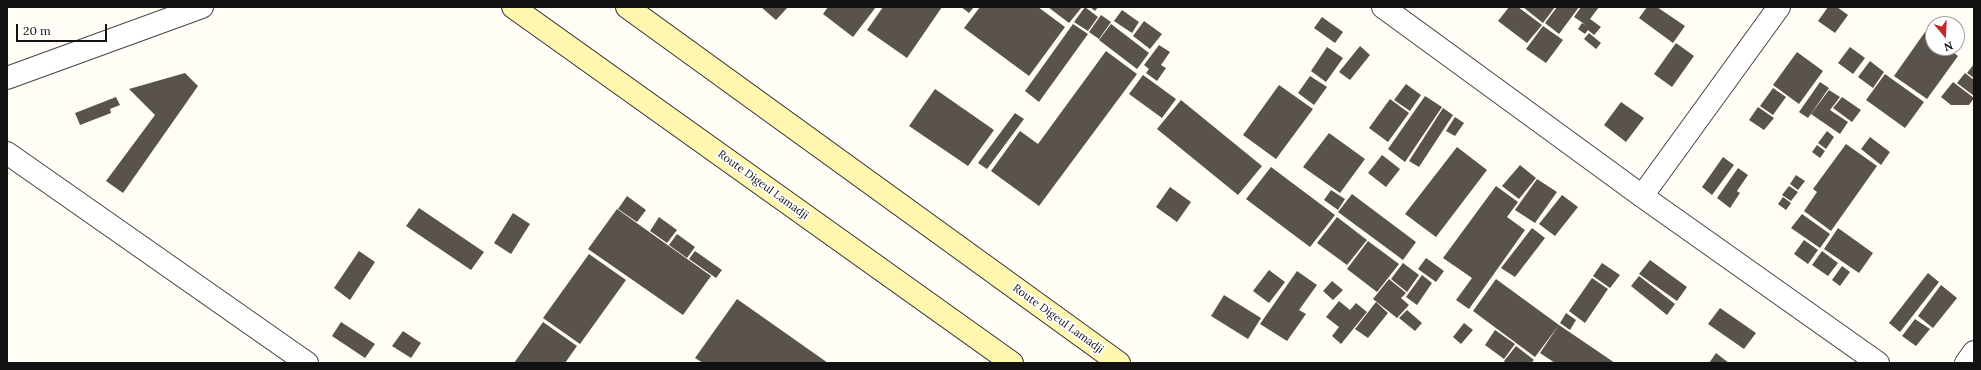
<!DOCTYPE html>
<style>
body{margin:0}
#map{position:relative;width:1981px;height:370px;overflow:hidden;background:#fffdf5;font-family:Lora,serif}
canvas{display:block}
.frame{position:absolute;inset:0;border:8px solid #111;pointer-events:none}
.north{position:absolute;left:1925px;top:16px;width:40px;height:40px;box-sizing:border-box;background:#fff;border:1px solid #a0a0a0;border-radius:50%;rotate:161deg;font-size:11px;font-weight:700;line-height:16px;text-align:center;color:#111}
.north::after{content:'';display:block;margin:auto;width:14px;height:18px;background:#c4262e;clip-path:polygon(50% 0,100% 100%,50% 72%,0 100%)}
.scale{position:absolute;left:16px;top:24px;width:91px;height:18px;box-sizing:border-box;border:2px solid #111;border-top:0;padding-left:5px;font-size:12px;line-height:14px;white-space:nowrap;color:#111;-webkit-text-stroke:3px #fff;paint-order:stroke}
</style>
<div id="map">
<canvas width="1981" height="370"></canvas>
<div class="frame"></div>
<div class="north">N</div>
<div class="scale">20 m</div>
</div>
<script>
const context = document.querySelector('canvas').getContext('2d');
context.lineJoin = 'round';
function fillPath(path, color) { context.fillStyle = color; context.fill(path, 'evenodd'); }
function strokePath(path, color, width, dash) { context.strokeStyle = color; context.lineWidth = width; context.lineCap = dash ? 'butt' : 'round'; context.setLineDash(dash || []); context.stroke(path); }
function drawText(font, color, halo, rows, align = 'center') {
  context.font = font + ' Lora,serif'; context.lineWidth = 4; context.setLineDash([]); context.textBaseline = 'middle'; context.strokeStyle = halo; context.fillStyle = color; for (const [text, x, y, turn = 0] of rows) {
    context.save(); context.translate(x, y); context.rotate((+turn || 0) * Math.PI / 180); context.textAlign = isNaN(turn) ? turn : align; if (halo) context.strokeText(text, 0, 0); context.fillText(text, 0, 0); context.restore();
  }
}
fillPath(new Path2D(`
 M761,7H788L776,20Z
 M828,7H876L853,37L823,14Z
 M883,7H942L907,58L867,30Z
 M961,7H974L969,13Z
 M980,7H1038L1065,27L1029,76L964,28Z
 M1048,7H1082L1069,23Z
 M1085,7L1098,17L1088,31L1074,22Z
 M1090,7H1098L1095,11Z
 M1509,7H1518L1542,25L1527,43L1498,21Z
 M1523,7H1555L1543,23Z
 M1557,7H1579L1559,34L1545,23Z
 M1581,7H1599L1590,19L1601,27L1594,35L1588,30L1585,34L1578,29L1582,23L1586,25L1574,17Z
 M1647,7H1657L1685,26L1673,43L1639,18Z
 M1828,7H1837L1848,15L1835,33L1818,21Z
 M1122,10L1139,22L1132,33L1114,21Z
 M1101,15L1111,22L1099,39L1089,32Z
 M1322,17L1343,32L1335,43L1314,28Z
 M1144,21L1162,34L1150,49L1133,36Z
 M1073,24L1088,34L1039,102L1025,91Z
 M1111,24L1149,53L1137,69L1099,40Z
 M1543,26L1563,40L1546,63L1526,49Z
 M1925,32L1933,38V48H1947L1958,56L1927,99L1894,76Z
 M1589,33L1601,43L1596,49L1584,39Z
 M1676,43L1694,56L1672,87L1654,74Z
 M1159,45L1170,52L1161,65L1166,68L1157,81L1146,73L1149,69L1144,65Z
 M1360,46L1370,55L1350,80L1339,72Z
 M1327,47L1343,58L1326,82L1311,71Z
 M1850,47L1865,58L1853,74L1838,63Z
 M1106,51L1137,74L1039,206L991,171L1020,131L1038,144Z
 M1797,52L1823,71L1799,104L1773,85Z
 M1870,61L1884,72L1873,88L1858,77Z
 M1974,64V78L1967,73Z
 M185,73L198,86L123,193L106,181L155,115L129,89Z
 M1965,73L1974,80V96L1957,83Z
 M1885,74L1924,102L1905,128L1866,100Z
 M1143,75L1176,99L1162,118L1129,94Z
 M1310,76L1327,87L1314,105L1298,93Z
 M1820,82L1829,88L1808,118L1799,112Z
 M1953,82L1974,98L1969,105H1951L1941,97Z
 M1406,84L1421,95L1410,111L1394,100Z
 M1279,85L1313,109L1276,159L1243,135Z
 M1773,88L1786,97L1773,115L1760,106Z
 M935,89L994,130L968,166L909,126Z
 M1829,90L1840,97L1830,110L1848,122L1840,134L1811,114Z
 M1425,96L1442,107L1405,162L1388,149Z
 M116,97L120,105L110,109L111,113L80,125L75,113Z
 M1842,97L1861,110L1852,122L1833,108Z
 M1390,99L1409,113L1388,142L1369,128Z
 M1181,100L1262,166L1238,195L1157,129Z
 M1621,102L1644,118L1626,142L1604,125Z
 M1758,107L1774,118L1764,130L1749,120Z
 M1443,108L1453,115L1419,167L1409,161Z
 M1015,113L1024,119L987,169L978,163Z
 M1455,117L1464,123L1455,136L1446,131Z
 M1827,131L1834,137L1826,149L1818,143Z
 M1329,133L1365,159L1340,193L1303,167Z
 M1870,137L1890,152L1881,165L1861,149Z
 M1846,144L1877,166L1831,231L1804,211L1817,192L1813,189Z
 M1817,145L1825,151L1820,158L1812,152Z
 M1457,147L1487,170L1436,237L1405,214Z
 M1382,155L1400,169L1386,187L1368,173Z
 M1723,157L1734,165L1712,195L1702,187Z
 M1520,165L1536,178L1519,199L1502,186Z
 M1271,167L1335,215L1310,247L1246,199Z
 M1738,168L1748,175L1737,191L1740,193L1730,208L1717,198Z
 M1796,175L1805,181L1798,190L1790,184Z
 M1537,179L1557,192L1535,223L1515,210Z
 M1496,186L1518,202L1507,217L1525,230L1469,309L1456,300L1472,278L1443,258Z
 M1789,186L1798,192L1791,201L1782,195Z
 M1170,187L1191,202L1177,222L1156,207Z
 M1331,190L1345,199L1338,210L1324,200Z
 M1352,194L1416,242L1403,260L1338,212Z
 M1562,195L1578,207L1555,236L1539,224Z
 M627,196L646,210L637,222L618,209Z
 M1783,197L1791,203L1786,210L1778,204Z
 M419,208L484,252L471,270L406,226Z
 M617,209L711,276L683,315L588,249Z
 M513,213L530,224L511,254L494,243Z
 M1802,214L1830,234L1820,248L1791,228Z
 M659,217L677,230L667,243L650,231Z
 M1337,217L1367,240L1347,265L1317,243Z
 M1532,228L1545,238L1515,277L1501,268Z
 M1838,228L1873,253L1859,273L1824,249Z
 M677,234L695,247L687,258L669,245Z
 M1804,240L1818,250L1808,264L1794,254Z
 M1368,241L1399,264L1377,292L1347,269Z
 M359,251L375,262L350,300L334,288Z
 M695,251L722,270L716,278L689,259Z
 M1822,251L1838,263L1828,276L1812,265Z
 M589,254L626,280L580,344L543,318Z
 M1426,258L1444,271L1436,282L1418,269Z
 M1650,260L1687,287L1677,301L1639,274Z
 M1403,263L1419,275L1407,292L1391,279Z
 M1602,263L1620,275L1610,288L1593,276Z
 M1842,266L1850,272L1840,286L1832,280Z
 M1269,270L1285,282L1269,303L1253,291Z
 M1297,271L1317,285L1299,310L1306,314L1287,341L1260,324Z
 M1928,273L1939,282L1900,332L1889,323Z
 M1422,275L1432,283L1417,305L1406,297Z
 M1639,276L1675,304L1667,315L1631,286Z
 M1592,278L1608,289L1585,323L1569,311Z
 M1389,279L1406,293L1401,298L1409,305L1397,318L1373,299Z
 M1496,279L1559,325L1535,357L1473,311Z
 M1332,281L1343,290L1333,300L1323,291Z
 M1941,285L1957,298L1933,328L1918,316Z
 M1224,295L1261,318L1248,339L1211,316Z
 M737,299L828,363H703L695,358Z
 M1339,301L1350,310L1356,303L1367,312L1341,344L1332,336L1339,327L1326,317Z
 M1376,302L1388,313L1368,338L1355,329Z
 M1720,308L1756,333L1744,349L1708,324Z
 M1407,310L1422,323L1415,331L1399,318Z
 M1566,313L1576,320L1570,330L1560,323Z
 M1915,319L1930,329L1916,346L1902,336Z
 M341,322L375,344L365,358L332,336Z
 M543,322L577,346L565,363H514Z
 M1464,323L1473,330L1461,344L1453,337Z
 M1559,325L1615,363H1555L1540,353Z
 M1495,330L1515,344L1504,359L1485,345Z
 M403,331L421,343L411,358L392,346Z
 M1516,346L1534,360L1531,363H1506L1504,361Z
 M1716,353L1729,363H1709Z`), '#5a524d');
const minor = new Path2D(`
 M1383,7L1642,196L1878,363
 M7,78L202,7
 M7,153L307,363
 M1642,196L1779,7
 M1966,363L1974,352`);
const secondary = new Path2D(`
 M513,7L1012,363
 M627,7L1119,363`);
strokePath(minor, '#444', 24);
strokePath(secondary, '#333', 24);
strokePath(minor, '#fff', 22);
strokePath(secondary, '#fff6b0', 22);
drawText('11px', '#111', '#fff', [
 ["Route Digeul Lamadji",763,185,36],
 ["Route Digeul Lamadji",1058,319,36]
]);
</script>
